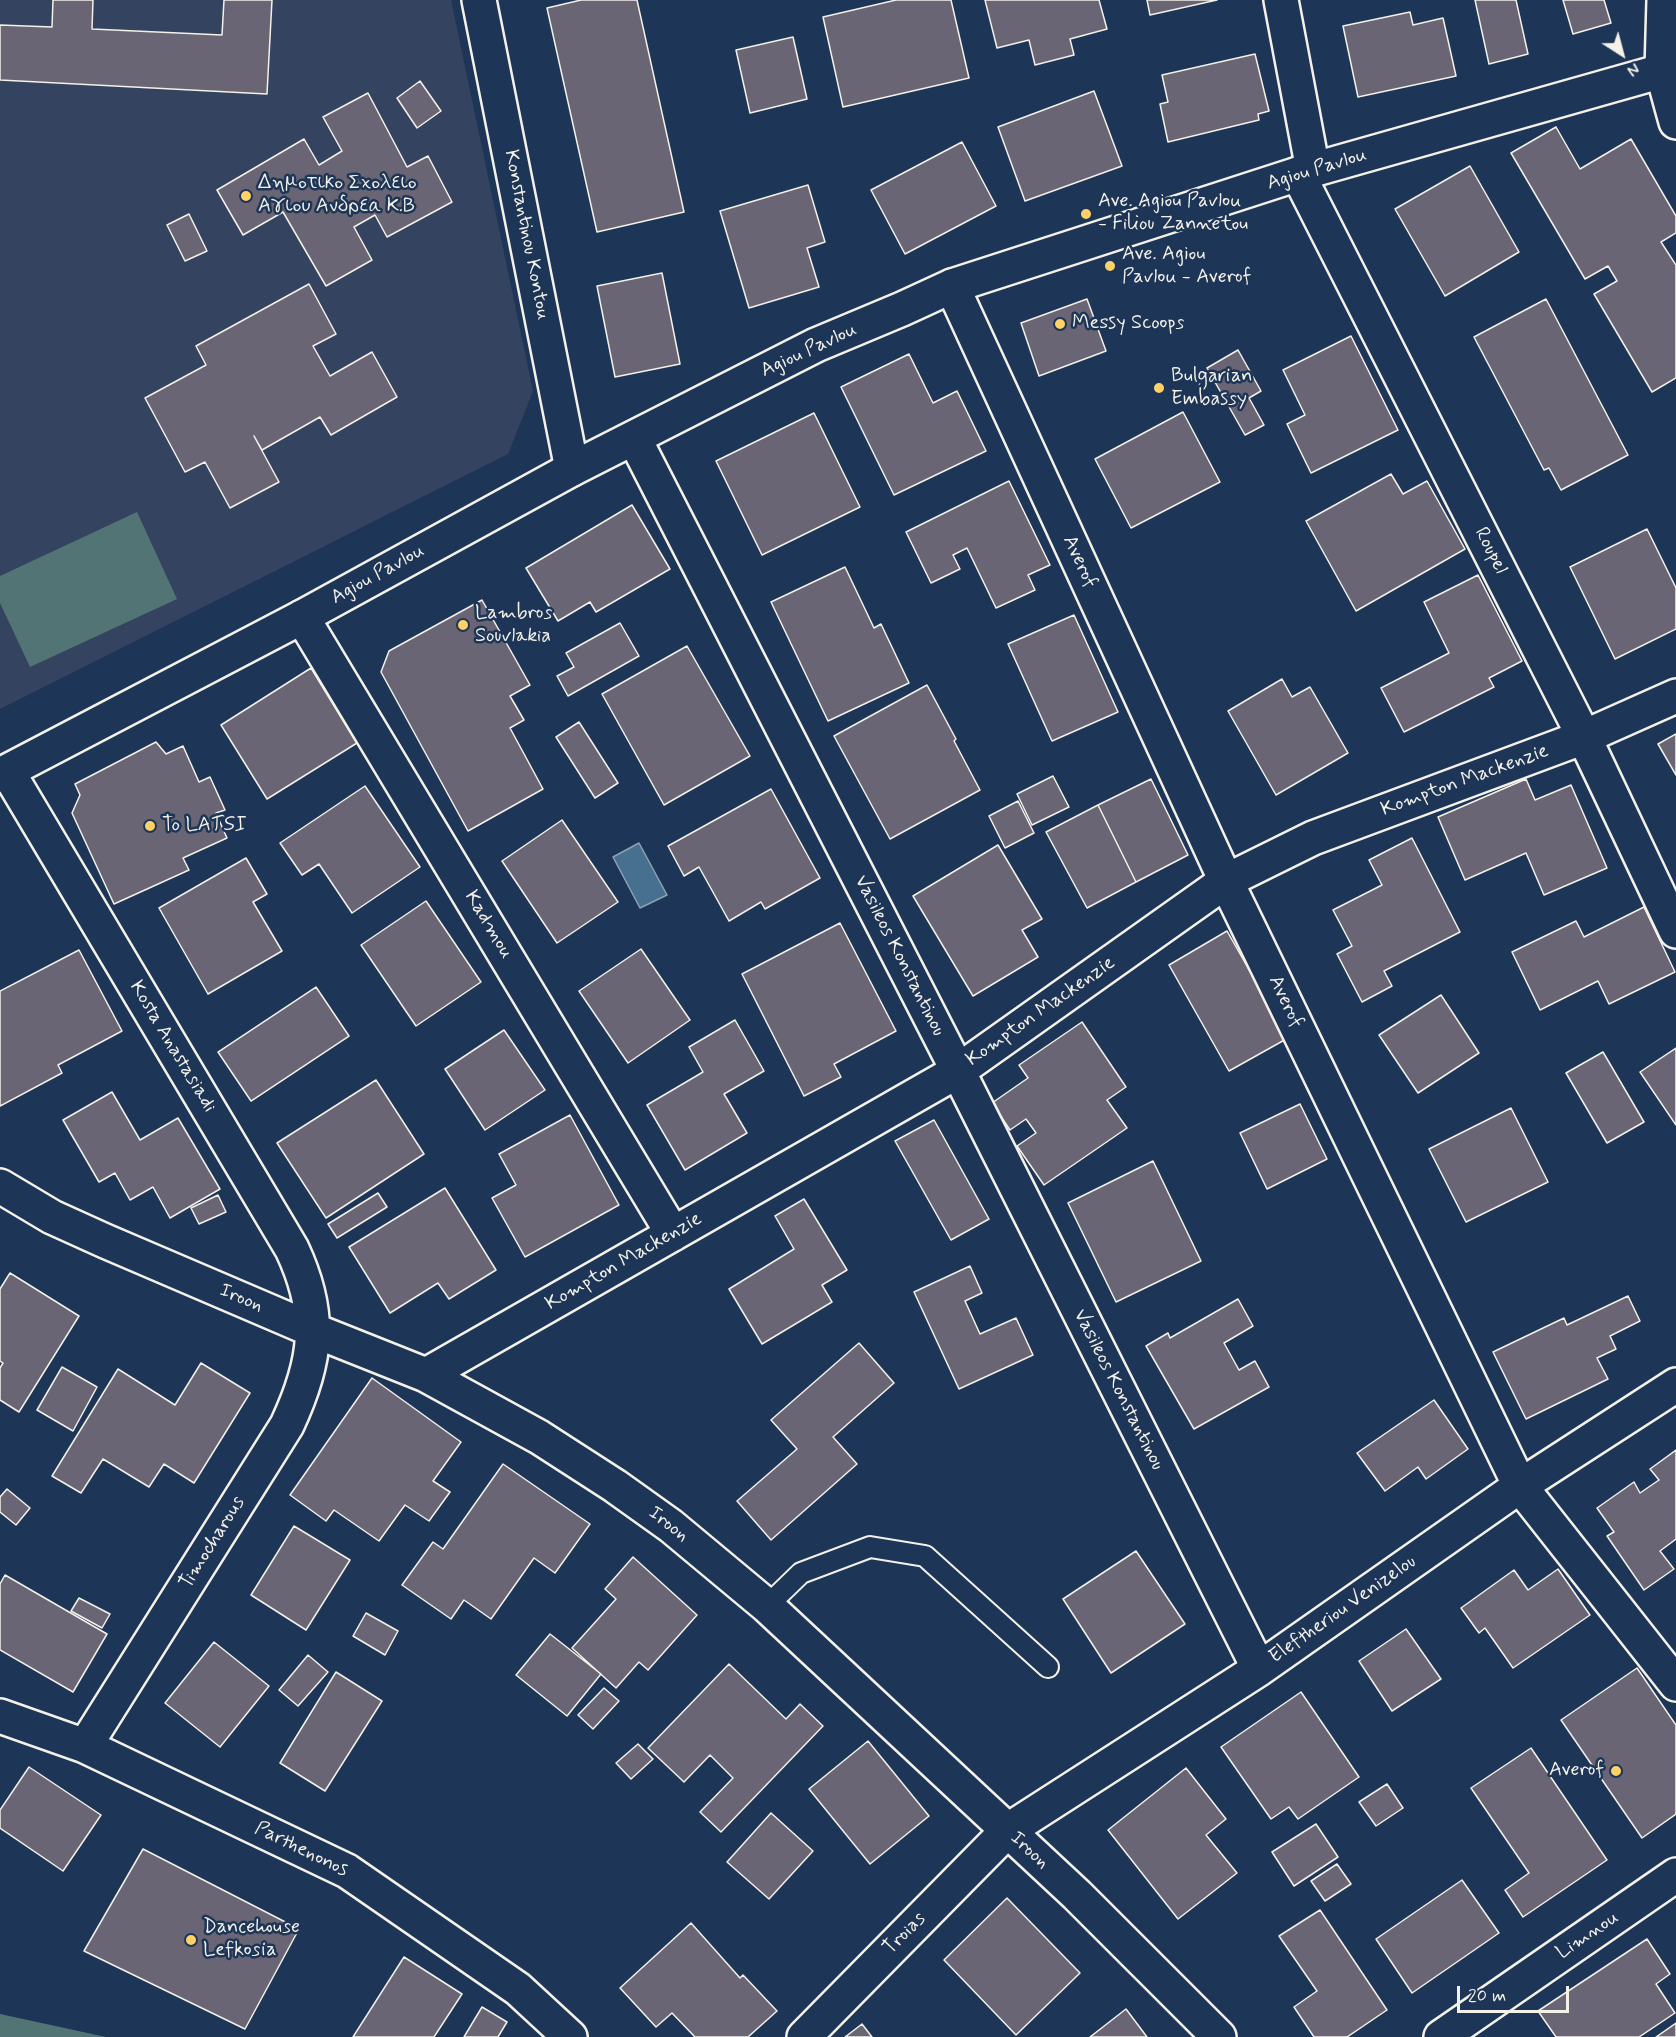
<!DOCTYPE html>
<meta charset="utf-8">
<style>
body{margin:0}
#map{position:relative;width:1676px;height:2037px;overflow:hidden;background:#1d3557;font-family:Mynerve,sans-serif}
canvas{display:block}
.north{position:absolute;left:1592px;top:24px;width:60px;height:60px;-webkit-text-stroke:4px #1d3557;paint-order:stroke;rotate:144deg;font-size:16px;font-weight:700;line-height:24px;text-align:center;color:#f4f1e8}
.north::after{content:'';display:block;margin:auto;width:21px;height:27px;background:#f4f1e8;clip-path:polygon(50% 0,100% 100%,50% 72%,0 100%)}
.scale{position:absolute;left:1457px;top:1986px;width:112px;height:27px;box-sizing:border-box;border:3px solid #f4f1e8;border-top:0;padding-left:8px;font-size:18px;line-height:21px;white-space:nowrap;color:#f4f1e8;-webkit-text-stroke:4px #1d3557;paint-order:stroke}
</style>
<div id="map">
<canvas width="1676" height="2037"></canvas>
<div class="north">N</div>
<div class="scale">20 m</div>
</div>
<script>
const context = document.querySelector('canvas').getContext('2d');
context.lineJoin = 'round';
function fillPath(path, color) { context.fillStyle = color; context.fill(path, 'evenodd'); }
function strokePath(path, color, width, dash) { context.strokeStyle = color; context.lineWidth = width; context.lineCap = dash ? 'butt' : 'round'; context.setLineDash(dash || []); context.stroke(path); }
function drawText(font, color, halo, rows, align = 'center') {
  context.font = font + ' Mynerve,sans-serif'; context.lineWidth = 5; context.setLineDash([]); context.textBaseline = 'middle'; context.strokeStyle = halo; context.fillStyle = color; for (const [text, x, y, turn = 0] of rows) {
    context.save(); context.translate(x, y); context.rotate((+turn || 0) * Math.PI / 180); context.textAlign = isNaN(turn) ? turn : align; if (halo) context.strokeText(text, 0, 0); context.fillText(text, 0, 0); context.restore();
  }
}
fillPath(new Path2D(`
 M0,0H451L533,391L508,454L0,709Z`), '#344360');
fillPath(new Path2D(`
 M137,512L177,599L30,667L0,603V576Z
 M0,2014L106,2037H0Z`), '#527474');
const water = new Path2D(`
 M639,843L667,895L640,908L613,857Z`);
fillPath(water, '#476f8f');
strokePath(water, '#8ca3b3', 1.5);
const building = new Path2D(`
 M53,0H93L92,29L222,35L224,0H272L267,94L0,80V25L52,27Z
 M581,0H637L684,212L597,232L547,8Z
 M896,0H951L969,78L843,107L823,17Z
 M985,0H1099L1107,29L1070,39L1074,55L1035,65L1029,40L997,48Z
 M1147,0H1217L1150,15Z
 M1475,0H1516L1528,54L1489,64Z
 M1563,0H1604L1611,23L1573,34Z
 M1410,12L1413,25L1443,18L1456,76L1358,97L1343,26Z
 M793,37L807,99L750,113L736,50Z
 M1255,54L1269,111L1258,114L1259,120L1168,142L1160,104L1168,102L1162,75Z
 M420,81L441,111L417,128L397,98Z
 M1094,91L1122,166L1025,201L998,127Z
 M368,93L407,167L428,156L452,202L387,237L375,215L354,227L372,260L326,286L283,212L243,235L217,190L304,139L319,165L342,151L323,117Z
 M1556,127L1580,169L1631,139L1676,216V233L1661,242L1676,265V378L1652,392L1594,294L1617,281L1608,266L1585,279L1511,153Z
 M962,142L996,206L905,254L871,190Z
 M1470,166L1519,252L1445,296L1395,209Z
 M808,185L825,242L807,248L819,287L749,308L720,211Z
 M189,214L207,251L185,261L167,225Z
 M662,273L680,364L615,377L597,286Z
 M309,284L336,334L313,346L330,376L372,352L397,397L331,435L320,417L262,450L254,436L279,482L230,508L205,462L185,472L145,398L206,365L196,346Z
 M1087,299L1106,351L1039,376L1021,323Z
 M1546,299L1628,455L1561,490L1549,468L1544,470L1474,337Z
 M1351,336L1398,430L1311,473L1287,424L1305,415L1283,370Z
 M1238,350L1261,391L1249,398L1264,425L1245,435L1207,368Z
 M909,354L933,403L957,391L986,451L894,495L841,387Z
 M1183,412L1220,482L1131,528L1095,459Z
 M814,413L860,507L762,555L716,461Z
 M1391,474L1403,494L1427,481L1465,549L1356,611L1306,521Z
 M1009,481L1050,565L1028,575L1035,590L996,608L967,548L953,555L960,569L931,583L906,532Z
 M632,505L670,569L596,612L590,602L558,621L526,568Z
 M1647,529L1676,588V629L1615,659L1570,567Z
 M845,567L874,628L881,624L909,683L828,721L771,602Z
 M1478,575L1522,661L1489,678L1494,687L1404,732L1381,688L1449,653L1424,602Z
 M482,600L530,685L510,696L524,720L510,728L543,789L468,831L381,672L389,651Z
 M1074,615L1118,712L1052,741L1008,644Z
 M620,623L639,656L568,696L557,676L574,667L566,653Z
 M687,646L750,756L664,805L602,694Z
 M311,668L357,743L267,799L221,725Z
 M1282,679L1292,697L1310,687L1348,753L1276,795L1228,711Z
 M927,685L956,739L954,741L980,790L890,839L834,736Z
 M579,722L618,783L595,798L556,737Z
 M1676,734V775L1658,744Z
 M156,742L166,754L183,746L199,782L210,777L225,810L216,813L227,838L183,858L189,870L114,904L72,813L80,795L75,784Z
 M1053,776L1069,807L1032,825L1017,794Z
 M1151,779L1188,855L1136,882L1098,805Z
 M1526,779L1535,800L1571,785L1607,868L1544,895L1526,853L1465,880L1438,817Z
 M365,786L420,867L352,913L319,864L302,875L280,843Z
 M771,789L820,878L765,909L761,902L729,921L699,867L684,876L668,846Z
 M1018,801L1034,833L1005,848L989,816Z
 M1098,805L1136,882L1087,908L1046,832Z
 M562,820L618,902L557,943L502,861Z
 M1412,838L1460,932L1384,971L1392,986L1362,1002L1337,954L1352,946L1333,910L1382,885L1369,860Z
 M998,845L1042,919L1022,930L1038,957L973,996L913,896Z
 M246,858L267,894L253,902L282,951L208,994L159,908Z
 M426,901L481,982L416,1026L361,945Z
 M1644,907L1675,972L1609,1004L1598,981L1540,1010L1512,952L1576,921L1584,937Z
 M840,923L896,1031L834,1064L841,1077L804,1096L742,974Z
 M1227,931L1288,1038L1229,1071L1169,965Z
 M641,949L690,1020L628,1063L579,991Z
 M79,950L122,1031L58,1065L62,1073L0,1106V991Z
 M316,987L349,1036L251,1101L218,1052Z
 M1441,995L1479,1053L1418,1093L1379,1035Z
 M735,1020L764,1071L724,1094L747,1133L685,1170L647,1105L703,1072L689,1047Z
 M1082,1022L1126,1087L1107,1100L1127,1128L1044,1185L1017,1146L1036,1133L1026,1119L1010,1130L992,1103L1028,1078L1019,1065Z
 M504,1030L545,1090L485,1130L445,1069Z
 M1676,1048V1125L1640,1072Z
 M1603,1052L1644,1122L1607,1143L1566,1073Z
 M376,1080L424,1154L326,1218L277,1143Z
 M112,1092L140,1140L178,1118L220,1189L170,1218L153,1187L130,1200L115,1173L99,1182L63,1120Z
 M1300,1104L1327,1159L1267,1189L1240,1133Z
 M1511,1108L1548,1182L1466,1222L1429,1149Z
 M570,1115L619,1205L525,1257L492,1198L516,1185L499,1154Z
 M934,1120L989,1219L951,1240L895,1141Z
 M1153,1161L1201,1261L1116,1302L1068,1203Z
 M445,1188L496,1270L449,1299L438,1283L390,1313L349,1247Z
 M378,1193L387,1207L337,1238L328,1224Z
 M218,1195L226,1212L199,1224L191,1208Z
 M804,1199L847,1270L822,1285L832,1302L762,1344L729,1289L794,1249L775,1216Z
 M970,1266L982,1293L965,1301L980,1334L1016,1318L1033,1355L959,1389L914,1292Z
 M10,1273L79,1316L19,1412L0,1400V1368L3,1363L0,1361V1289Z
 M1628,1296L1640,1321L1610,1336L1616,1349L1597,1358L1608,1379L1526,1419L1493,1352L1564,1318L1567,1325Z
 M1238,1299L1253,1326L1224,1343L1239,1370L1255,1361L1269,1387L1194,1429L1146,1346L1168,1333L1170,1338Z
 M859,1343L894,1383L833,1437L857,1464L771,1540L737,1501L797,1449L771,1420Z
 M201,1363L250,1393L194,1483L164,1464L149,1487L103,1459L81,1493L52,1476L118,1369L175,1405Z
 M62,1367L97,1387L73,1431L37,1410Z
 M372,1378L461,1442L433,1481L450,1492L429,1521L405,1505L379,1541L334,1510L326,1521L290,1495Z
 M1434,1400L1468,1449L1426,1479L1418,1467L1385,1491L1357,1453Z
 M1676,1450V1539L1660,1551L1674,1569L1644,1590L1607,1536L1614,1532L1597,1508L1634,1482L1640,1493L1659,1480L1650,1469Z
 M503,1464L590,1524L555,1573L534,1558L491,1619L464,1600L451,1619L402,1585L433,1542L443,1549Z
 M7,1489L30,1508L16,1525L0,1512V1497Z
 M294,1526L350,1560L306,1630L251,1595Z
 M1136,1551L1185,1624L1111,1673L1063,1599Z
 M633,1557L697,1615L648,1670L639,1662L616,1688L572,1648L616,1599L605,1589Z
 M1558,1569L1590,1615L1513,1668L1485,1628L1479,1633L1461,1608L1514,1570L1528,1590Z
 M5,1575L107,1634L73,1692L0,1650V1584Z
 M79,1598L110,1614L102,1628L71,1611Z
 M366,1613L398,1631L385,1655L353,1636Z
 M1406,1629L1441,1679L1392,1711L1359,1661Z
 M550,1634L601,1674L567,1716L516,1675Z
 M214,1642L269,1686L220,1747L165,1703Z
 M308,1655L328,1672L298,1706L279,1690Z
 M729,1664L786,1719L800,1704L823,1726L721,1832L700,1812L733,1778L710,1755L684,1782L648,1748Z
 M1637,1668L1676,1725V1814L1642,1838L1561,1720Z
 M336,1672L382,1701L325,1791L280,1763Z
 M604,1688L619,1701L593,1729L578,1715Z
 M1301,1692L1359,1777L1298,1819L1289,1807L1271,1819L1221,1747Z
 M868,1741L929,1816L870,1864L809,1789Z
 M638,1744L653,1759L631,1779L616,1763Z
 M1531,1748L1607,1860L1523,1917L1505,1890L1529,1873L1471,1788Z
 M29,1767L101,1815L63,1871L0,1828V1810Z
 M1186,1768L1226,1819L1206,1835L1237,1873L1178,1919L1108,1830Z
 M1387,1784L1403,1808L1376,1826L1359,1802Z
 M771,1813L813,1851L769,1899L727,1862Z
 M1316,1824L1338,1857L1294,1886L1272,1852Z
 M143,1849L299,1929L245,2029L84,1951Z
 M1337,1864L1351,1884L1325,1901L1311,1881Z
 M1462,1880L1499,1933L1412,1993L1376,1939Z
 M1007,1898L1080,1973L1016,2035L944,1960Z
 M1320,1910L1387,2010L1347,2037H1314L1294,2007L1317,1991L1279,1936Z
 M691,1923L740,1978L743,1975L777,2011L748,2037H695L672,2013L656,2027L620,1988Z
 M1647,1939L1670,1974L1656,1984L1675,2013L1639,2037H1556L1538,2011Z
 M404,1957L462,1994L434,2037H353Z
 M482,2007L507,2022L498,2037H464Z
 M1126,2009L1147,2037H1090Z
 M1676,2023V2037H1656Z
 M862,2024L872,2037H845Z`);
fillPath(building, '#696575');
strokePath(building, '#f4f1e8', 1.5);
const service = new Path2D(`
 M767,1606L801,1573L870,1547L925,1556L1048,1667`);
const minor = new Path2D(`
 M479,0L572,469
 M1664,0L1662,71L1676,122
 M1298,174L1584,737L1676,931
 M952,286L1226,881L1520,1486L1676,1684
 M634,438L958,1071L1259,1669
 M302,617L673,1234
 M8,772L292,1249C323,1315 317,1361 287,1425L85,1746
 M0,1186L52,1217L105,1241L313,1330L426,1375L539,1437L615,1486L671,1526L767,1606L1077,1895L1219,2037
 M426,1375L958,1071L1226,881L1313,838L1584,737L1676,696
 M0,1716L85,1746L347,1871L518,1989L570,2037
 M804,2037L1007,1831L1259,1669L1520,1486L1676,1385
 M1441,2037L1676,1875`);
const tertiary = new Path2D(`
 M1281,0L1313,170`);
const secondary = new Path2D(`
 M0,775L302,617L572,469L816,345L902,309L952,286L1298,174L1676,67`);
strokePath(service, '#f4f1e8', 24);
strokePath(minor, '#f4f1e8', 38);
strokePath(tertiary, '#f4f1e8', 38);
strokePath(secondary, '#f4f1e8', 38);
strokePath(service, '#1d3557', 20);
strokePath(minor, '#1d3557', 33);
strokePath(tertiary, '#1d3557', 33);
strokePath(secondary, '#1d3557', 33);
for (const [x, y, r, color] of [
 [246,196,6,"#ffd166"],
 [1086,214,6,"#ffd166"],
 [1110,266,6,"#ffd166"],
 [1060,324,6,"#ffd166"],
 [1159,388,6,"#ffd166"],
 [463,625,6,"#ffd166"],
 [150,826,6,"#ffd166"],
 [1616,1771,6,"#ffd166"],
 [191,1940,6,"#ffd166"]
]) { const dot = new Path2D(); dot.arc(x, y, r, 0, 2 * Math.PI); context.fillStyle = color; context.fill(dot); strokePath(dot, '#1d3557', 2); }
drawText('20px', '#f4f1e8', '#1d3557', [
 ["Agiou Pavlou",1317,170,-17],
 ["Konstantinou Kontou",526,235,79],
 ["Agiou Pavlou",809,351,-25],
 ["Roupel",1490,551,63],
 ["Averof",1079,562,65],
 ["Agiou Pavlou",378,575,-29],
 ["Kompton Mackenzie",1465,781,-20],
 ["Kadmou",488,925,59],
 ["Vasileos Konstantinou",899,956,63],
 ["Averof",1285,1002,64],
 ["Kompton Mackenzie",1041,1012,-35],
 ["Kosta Anastasiadi",172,1047,59],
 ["Kompton Mackenzie",624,1262,-30],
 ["Iroon",241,1299,23],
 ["Vasileos Konstantinou",1118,1390,63],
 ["Iroon",668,1525,38],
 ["Timocharous",213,1543,-58],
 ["Eleftheriou Venizelou",1343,1610,-35],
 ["Parthenonos",301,1850,26],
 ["Iroon",1029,1851,43],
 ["Troias",905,1934,-45],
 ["Limnou",1588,1936,-34]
]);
drawText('20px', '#f4f1e8', '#1d3557', [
 ["Δημοτικο Σχολειο",258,184],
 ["Αγιου Ανδρεα Κ.Β",258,207],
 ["Ave. Agiou Pavlou",1098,202],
 ["- Filiou Zannetou",1098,225],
 ["Ave. Agiou",1122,255],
 ["Pavlou - Averof",1122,278],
 ["Messy Scoops",1072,324],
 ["Bulgarian",1171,377],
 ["Embassy",1171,400],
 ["Lambros",475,614],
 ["Souvlakia",475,637],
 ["To LATSI",162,826],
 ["Averof",1604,1771,"right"],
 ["Dancehouse",203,1928],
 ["Lefkosia",203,1951]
], 'left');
</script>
